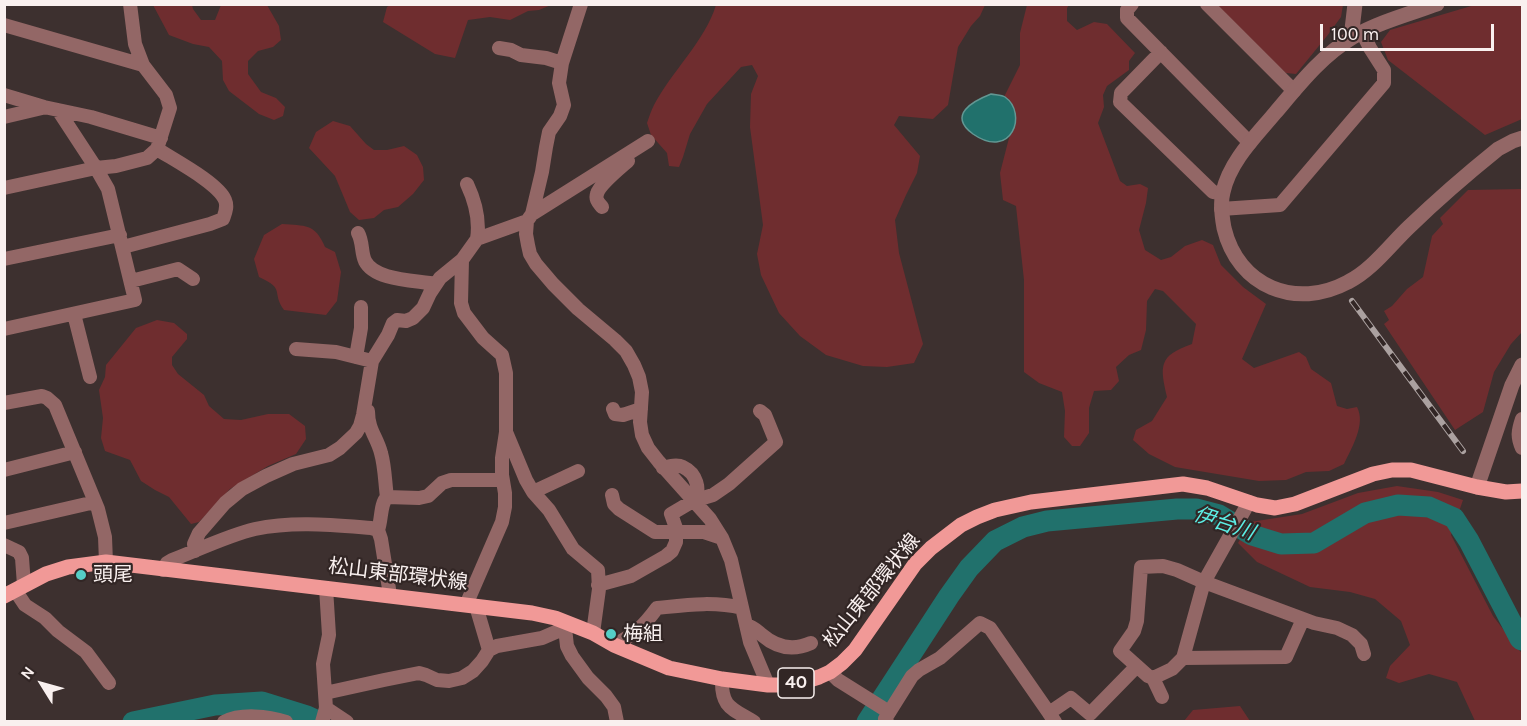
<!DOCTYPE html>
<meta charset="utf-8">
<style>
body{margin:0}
#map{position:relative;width:1527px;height:726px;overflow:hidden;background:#3d302f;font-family:Karla,sans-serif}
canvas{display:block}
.frame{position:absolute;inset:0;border:6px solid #f9f0ef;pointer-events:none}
.north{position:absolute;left:12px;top:654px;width:60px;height:60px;-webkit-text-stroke:4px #322625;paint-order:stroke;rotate:307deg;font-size:16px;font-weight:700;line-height:24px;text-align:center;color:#f9f0ef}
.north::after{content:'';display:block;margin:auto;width:21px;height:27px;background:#f9f0ef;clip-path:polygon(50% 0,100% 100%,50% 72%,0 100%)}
.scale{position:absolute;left:1320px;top:24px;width:174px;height:27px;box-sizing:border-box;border:3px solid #f9f0ef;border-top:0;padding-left:8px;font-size:18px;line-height:21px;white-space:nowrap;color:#f9f0ef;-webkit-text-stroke:4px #322625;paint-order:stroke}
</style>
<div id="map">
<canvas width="1527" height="726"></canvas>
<div class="frame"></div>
<div class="north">N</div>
<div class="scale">100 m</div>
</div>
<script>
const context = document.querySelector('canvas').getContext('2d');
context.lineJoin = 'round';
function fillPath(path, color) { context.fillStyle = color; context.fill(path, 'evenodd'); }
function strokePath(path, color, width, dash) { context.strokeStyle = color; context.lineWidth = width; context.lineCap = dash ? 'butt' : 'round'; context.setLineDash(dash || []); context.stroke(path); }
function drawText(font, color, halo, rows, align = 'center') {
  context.font = font + ' Karla,"Noto Sans JP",sans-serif'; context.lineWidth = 4.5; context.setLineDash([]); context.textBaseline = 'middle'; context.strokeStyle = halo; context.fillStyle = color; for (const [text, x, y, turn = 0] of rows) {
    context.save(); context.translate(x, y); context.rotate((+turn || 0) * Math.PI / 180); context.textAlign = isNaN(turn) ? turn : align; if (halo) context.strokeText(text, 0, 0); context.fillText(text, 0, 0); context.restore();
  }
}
fillPath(new Path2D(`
 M1478,4L1522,5V119L1485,135L1388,60L1381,42L1390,30Z
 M153,5H192L193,9L201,20H215L221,5H267L279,26L281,40L273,47L258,51L248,61V74L261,92L276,98L285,107L283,116L274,120L259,114L229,91L223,80L222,61L209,47L193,44L169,35Z
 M390,5V4L551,5L539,10L528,11L510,20L490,17L468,20L455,58L435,54L383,22L387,7Z
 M716,5H985L980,16L971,26L958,47L948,105L933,119L899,116L894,125L920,156L917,173L906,195L895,220L899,253L923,344L914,363L887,367L863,366L826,355L800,336L779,313L761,275L757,254L763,225L750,127L751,94L758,76L752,65L741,67L707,104L690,134L683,157L679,167L669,166L667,153L651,135L647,123C649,117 651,111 654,105C672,71 705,41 716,5Z
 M1027,5H1069L1067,8V21L1077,30L1094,22L1107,24L1135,53L1129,61V70L1107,86L1103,95L1104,107L1098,123L1120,181L1127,186L1140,184L1148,188L1146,203L1139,230L1145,250L1161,260L1171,257L1185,246L1202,240L1213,245L1221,265L1243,287L1266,304L1242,359L1254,368L1299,352L1306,357L1311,369L1331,383L1337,406L1347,409L1357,407C1366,424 1352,447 1344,464L1329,471L1306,472L1286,480L1259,481L1175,467L1149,454L1133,440L1136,430L1152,421L1167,397C1160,366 1158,356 1192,344L1196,324L1163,291L1155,289L1147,301L1146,330L1141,350L1129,355L1116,367L1119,381L1111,390L1094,391L1089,408V433L1080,446H1072L1064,437L1065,411L1062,392L1039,383L1024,372V280L1016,206L1003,200L1000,173L1009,138L1014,128L1015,118L1012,106L1004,97L1020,65V33Z
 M1217,5H1343L1341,17L1327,36L1296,74L1286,73L1261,51Z
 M333,121L350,126L366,144L374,150H387L404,146L417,155L423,167L424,180L413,194L398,207L384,210L374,218L359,220L350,212L335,176L309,148L316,132Z
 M1522,189V332L1511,344L1494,372L1483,412L1455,430L1384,324L1389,320L1384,311L1392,306L1407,289L1423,277L1432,236L1443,224L1440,218L1468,190Z
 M282,224C305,226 315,223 325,247L335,252L341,272L337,301L326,315L284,310C271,292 286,289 259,277L254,259L264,235Z
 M157,320L174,323L187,334V339L172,357V365L178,374L204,395L209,406L224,419L241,420L268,414H289L305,426L306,439L296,454L268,466L230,489L199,522L191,524L169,497L155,490L141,481L130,460L105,451L101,438L103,418L99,390L105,377L106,365L136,328Z
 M1397,486L1438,492L1463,500L1451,535L1493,616L1519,650L1522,653V721H1475L1457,682L1429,674L1399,683L1386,678L1390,666L1410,645L1401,621L1375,599L1350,592L1310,587L1257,562L1238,543L1250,522L1302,514L1358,493Z
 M1240,706L1250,721H1184L1193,710Z`), '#6f2d2f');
const water = new Path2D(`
 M991,94C995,95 1002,95 1005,97C1028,113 1012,161 973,134C947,115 973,101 991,94Z`);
fillPath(water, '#21716c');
strokePath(water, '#629793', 1.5);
strokePath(new Path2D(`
 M133,722L215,705L262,702L307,716L320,722
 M867,722L949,596L969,568L995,541L1023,527L1047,521L1177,509H1196L1219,515L1252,535L1281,544L1314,543L1365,513L1398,505L1429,507L1454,518L1469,541L1520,639L1522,640`), '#21716c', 21);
strokePath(new Path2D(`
 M581,4L562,63L559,83L564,105L560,116L549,132L546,147L542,172L532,214L527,221L526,234L528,245L530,254L536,264L553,284L578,309L615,340L626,351L634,365L639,377L642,392L640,422L642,435L648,448L659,462L710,519L722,538L731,560L750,642L768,685
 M1132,4L1127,10V18L1250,143
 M1207,4L1294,91
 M4,25L143,65
 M499,48L511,50L521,55L546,58L562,63
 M1161,52L1121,93L1120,102L1213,192L1222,193
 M4,95L44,107L91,117L161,138
 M4,117L42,108
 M467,184C475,201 480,220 477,239
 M4,188L96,168L116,166L147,158L157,149L170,108L166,95L143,65L135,44L130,4
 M602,207C599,203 595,200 597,194C599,185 620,168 628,161
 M1221,209L1280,205L1384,83V70L1370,48L1362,32
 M532,214L648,141
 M358,233C363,242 361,252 365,261C375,281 416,280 436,284
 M123,247L210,224L223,219C225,213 228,207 225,200C218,183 174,160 157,149
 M4,259L120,235
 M131,281L178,269L193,279
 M74,314L90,377
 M4,329L135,300L108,189L96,168L58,110
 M296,349L336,352L372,361
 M356,357L361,328V307
 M4,403L42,396L47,398L55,405L98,509L105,537L106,562
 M613,409L615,414L623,415L641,409
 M368,411C368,430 377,437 381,453C385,467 385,483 387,497L419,498L428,496L442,483L451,480H503
 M1522,419C1518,431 1517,437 1522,448
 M506,432L526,480L533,492L549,510L573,549L598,570L599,589L593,633
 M663,468C670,466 677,464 683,467C696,473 702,490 693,501
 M4,470L75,452
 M533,492L578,471
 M612,495L614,504L619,509L655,532H704L722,538
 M1249,502L1204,582L1183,658L1172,669L1153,678L1148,676L1120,651L1134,631L1137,621L1141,567L1163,566L1177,570L1204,582L1314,623L1337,628L1352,635L1361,644L1364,654
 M4,523L95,502
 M378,530C382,519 380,504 387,497
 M4,545L19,552L22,558L24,585
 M195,551L194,544L199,533L225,503L242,489L266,476L293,464L329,455L340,448L356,433L360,426L363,415L372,361L388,335L393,323L397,320L406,321L413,318L423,308L430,293L440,278L462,260
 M163,570L167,563L172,560C198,550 229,535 255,529C293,521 332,525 371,528L378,530L381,539L390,595
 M598,585L631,576L666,556L672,551L676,542V528L671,514L693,501L713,495L729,484L776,442L765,415L760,411
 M15,590L25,605L45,618L58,631L86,652L109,683
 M466,605L502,522L505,507V493L502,475V458L506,432V373L502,355L483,338L464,313L461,303L462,260L477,239L527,221
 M476,606L489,650
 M746,625C754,627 756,630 762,635C777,648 793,651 811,643
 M565,628L567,646L572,656L588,678L606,696L614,707L617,722
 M614,645C635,634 643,627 657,608C686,605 713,601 742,608
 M1183,658L1286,657L1303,619
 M830,672L838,680L889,712
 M1153,678L1162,697
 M722,679C721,707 731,708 754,722
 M325,693L384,680L419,673L426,675L437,680L449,681L462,678L473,671L482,661L489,650L497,646L542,638L565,628L567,623
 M326,708L347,722
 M224,722C241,713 268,716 286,722
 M322,722L326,708L323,664L329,635L326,588
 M887,722L885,719L912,676L919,670L940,658L980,623L990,628L1049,713
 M1055,722L1049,713L1071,698L1090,714L1137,666`), '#936766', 14);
strokePath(new Path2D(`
 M1437,4C1409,14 1379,22 1353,37C1321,56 1298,86 1275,113C1255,137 1230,161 1223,192C1220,203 1222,217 1224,228C1238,287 1296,310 1348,282C1372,270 1390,245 1409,227C1437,200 1467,174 1498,149L1513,141L1522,138
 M1351,38L1355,4
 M1477,487L1512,385L1522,365`), '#936766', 15);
strokePath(new Path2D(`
 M4,596L46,574L68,567L106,562L532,613L555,618L593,633L614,645L669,668L722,679L768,685H780L800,683L819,677L830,672L842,663L855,650L915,564L931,548L961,525L977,517L995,510L1031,502L1183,484L1207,488L1257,505L1275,508L1295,504L1373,474L1392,470H1411L1477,487L1506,492L1522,491`), '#f19997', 15);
const rail = new Path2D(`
 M1352,301L1463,451`);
strokePath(rail, '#aba1a0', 6);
strokePath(rail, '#322625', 4, [11]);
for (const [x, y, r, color] of [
 [81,575,6,"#55cec6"],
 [611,634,6,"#55cec6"]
]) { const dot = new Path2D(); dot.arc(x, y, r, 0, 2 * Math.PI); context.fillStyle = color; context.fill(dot); strokePath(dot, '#322625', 2); }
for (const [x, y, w] of [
 [796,683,36]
]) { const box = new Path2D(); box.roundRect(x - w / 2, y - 15, w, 30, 4.5); context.fillStyle = '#322625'; context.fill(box); strokePath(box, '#f9f0ef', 1.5); }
drawText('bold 18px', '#f9f0ef', null, [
 ["40",796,683]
]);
drawText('20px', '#f9f0ef', '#322625', [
 ["頭尾",93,575],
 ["梅組",623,634]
], 'left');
drawText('20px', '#f9f0ef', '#322625', [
 ["松山東部環状線",398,575,7],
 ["松山東部環状線",872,591,-51]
]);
drawText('italic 21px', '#5ceee5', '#322625', [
 ["伊台川",1224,524,19]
]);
</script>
